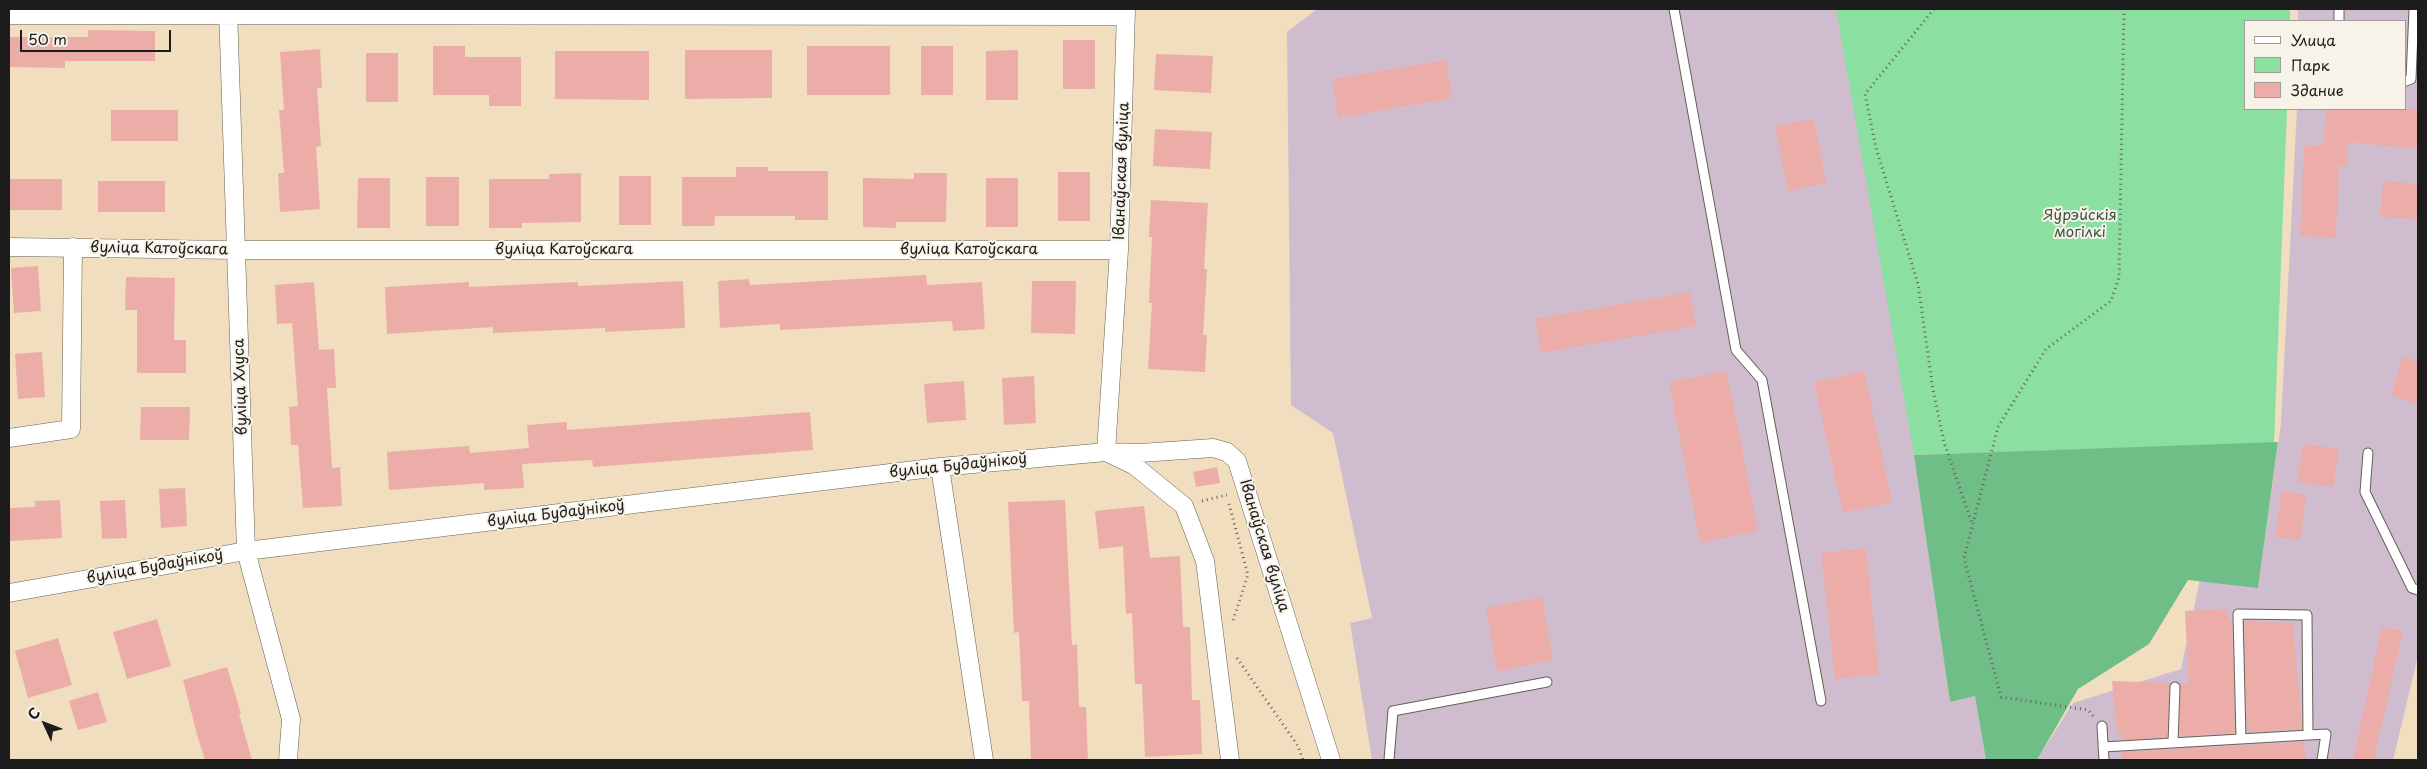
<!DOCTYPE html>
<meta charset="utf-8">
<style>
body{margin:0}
#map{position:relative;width:2427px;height:769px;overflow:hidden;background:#f0debe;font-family:"Playpen Sans",sans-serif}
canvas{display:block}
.frame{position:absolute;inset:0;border:10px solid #1c1c1c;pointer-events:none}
.legend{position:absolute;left:2244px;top:20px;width:162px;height:90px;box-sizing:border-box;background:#f7f3e8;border:1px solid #9f9d96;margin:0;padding:6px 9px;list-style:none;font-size:15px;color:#1c1c1c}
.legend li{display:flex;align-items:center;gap:10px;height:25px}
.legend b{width:25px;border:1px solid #9f9d96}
.north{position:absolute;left:20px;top:699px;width:50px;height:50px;-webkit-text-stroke:4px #f7f3e8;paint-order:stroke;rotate:313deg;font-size:14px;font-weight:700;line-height:20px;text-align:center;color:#1c1c1c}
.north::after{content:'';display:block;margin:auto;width:18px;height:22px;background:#1c1c1c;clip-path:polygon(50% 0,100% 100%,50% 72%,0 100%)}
.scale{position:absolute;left:20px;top:30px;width:151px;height:22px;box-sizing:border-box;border:2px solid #1c1c1c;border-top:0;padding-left:6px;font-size:15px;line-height:18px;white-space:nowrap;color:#1c1c1c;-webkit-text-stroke:4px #f7f3e8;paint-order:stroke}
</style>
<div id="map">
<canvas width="2427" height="769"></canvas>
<div class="frame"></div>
<ul class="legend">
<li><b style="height:6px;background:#fff"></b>Улица</li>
<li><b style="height:14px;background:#8adfa1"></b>Парк</li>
<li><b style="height:14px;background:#ecada9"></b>Здание</li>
</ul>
<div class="north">С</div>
<div class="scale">50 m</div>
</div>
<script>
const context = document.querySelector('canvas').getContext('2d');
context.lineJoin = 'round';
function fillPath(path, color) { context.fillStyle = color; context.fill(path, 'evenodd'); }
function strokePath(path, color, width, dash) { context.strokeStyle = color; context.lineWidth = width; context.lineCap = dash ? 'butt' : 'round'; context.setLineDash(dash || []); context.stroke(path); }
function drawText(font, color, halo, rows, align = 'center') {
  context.font = font + ' "Playpen Sans",sans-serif'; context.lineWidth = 4; context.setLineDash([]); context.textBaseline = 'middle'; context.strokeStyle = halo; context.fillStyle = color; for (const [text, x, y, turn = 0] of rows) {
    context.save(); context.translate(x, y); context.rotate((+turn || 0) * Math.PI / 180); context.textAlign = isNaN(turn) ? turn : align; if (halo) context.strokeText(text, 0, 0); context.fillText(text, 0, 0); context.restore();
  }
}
fillPath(new Path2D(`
 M1317,9H1838L1891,292L1950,702L1975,696L1986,760H1372L1350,623L1372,618L1333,433L1291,405L1287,32Z
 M2298,9H2418V656L2393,760H2037L2073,703L2181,669L2200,579L2258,588L2281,423L2297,109H2406V21H2298Z`), '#cfbdcf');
fillPath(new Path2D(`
 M1836,9H2290V21H2246V109H2287L2274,443L1914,455Z`), '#8adfa1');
fillPath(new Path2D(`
 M2278,442L2258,588L2188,580L2149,644L2078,689L2037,760H1986L1975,696L1950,702L1914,455Z`), '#6fbe87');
fillPath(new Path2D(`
 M88,30L155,31V61H65V68L9,67V37H88Z
 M1063,40H1095V89H1063Z
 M433,46H465V57H521V106H489V95H433Z
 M807,46H890V95H807Z
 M921,46H953V95H921Z
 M320,49L322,88H317L321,146L316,147L320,209L280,212L278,173H284L279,110H284L280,52Z
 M685,50H772V98L685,99Z
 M1018,50V100H986V51Z
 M555,51H649V100L555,99Z
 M366,53H398V102H366Z
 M1156,54L1213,56L1211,93L1154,90Z
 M1446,60L1452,98L1338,118L1332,79Z
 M2326,109H2418V149L2348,142L2347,166L2339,165L2336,238L2300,236L2304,145L2323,146Z
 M111,110H178V141H111Z
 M1814,119L1826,183L1788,191L1775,126Z
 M1155,129L1212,132L1210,169L1153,166Z
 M736,167H768V171H828V220H795V216H715L714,226H682V177H736Z
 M1058,172H1090V221H1058Z
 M581,173V222L522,223V228H489V179H549V174Z
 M914,173H947L946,222H896V228L863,227V178L914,179Z
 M619,176H651V225H619Z
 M426,177H459V226H426Z
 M358,178H390V228H357Z
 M986,178H1018V227H986Z
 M9,179H62V210H9Z
 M98,181H165V212H98Z
 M2383,181L2418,184V219L2380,217Z
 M1151,200L1208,203L1204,269H1207L1203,335H1207L1205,372L1148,369L1152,303H1149L1152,237H1149Z
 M38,266L41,311L14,313L11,268Z
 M926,275L927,285L982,282L985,329L953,331L952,321L780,330V324L720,328L718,281L749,279L750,285Z
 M126,277L175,278L174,340H186V373H137V310H125Z
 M683,281L685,328L605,332V328L493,333V327L387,334L385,287L469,282V287L578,282V286Z
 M1032,281H1076L1075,334L1031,333Z
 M314,282L319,350L334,349L336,388H327L332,468L340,467L342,506L303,508L298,445H291L289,407L298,406L292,323L277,324L275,285Z
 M1690,292L1696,326L1541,353L1535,319Z
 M42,352L45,397L18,399L15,354Z
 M2403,356L2418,361V404L2391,395Z
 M1727,371L1758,531L1700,543L1669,382Z
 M1864,371L1892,502L1843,513L1814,382Z
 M1034,376L1036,423L1004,425L1002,378Z
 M964,381L966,420L927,423L924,384Z
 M141,407H190L189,440H140Z
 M810,412L813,450L593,467L592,460L522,464L524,488L484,490V483L389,490L387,452L469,446L470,453L529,448L527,425L567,422V430Z
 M2303,444L2339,449L2333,487L2297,482Z
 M1217,467L1220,483L1196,487L1193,472Z
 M185,488L187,526L161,528L159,489Z
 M2282,491L2306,495L2300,540L2275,537Z
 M60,500L62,538L9,541V508L35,507V501Z
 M125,500L127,538L102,539L100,501Z
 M1065,500L1072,645L1077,644L1079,707H1086L1088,760H1031L1029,701H1022L1019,632L1014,633L1008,502Z
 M1144,506L1150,558L1180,556L1183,627H1190L1192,700H1200L1202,754L1145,757L1142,684H1135L1132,613L1126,614L1123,546L1099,549L1095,511Z
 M1866,548L1879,674L1835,679L1821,553Z
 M1542,597L1553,660L1497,671L1486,608Z
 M2228,609L2229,621H2232L2235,733L2180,736V683L2189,684L2185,611Z
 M157,619L171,666L127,679L113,632Z
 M2244,621L2293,623L2302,729L2247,732Z
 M2382,627L2403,631L2374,760H2353Z
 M58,638L72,685L28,698L15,651Z
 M227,667L241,714H239L252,760H205L198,738L183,680Z
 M2112,681L2170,683L2167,737L2123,740L2124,734H2117Z
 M98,692L107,722L78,730L69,701Z
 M2304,742L2306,760H2121L2122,752Z`), '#ecada9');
const lane = new Path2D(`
 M1674,9L1736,350L1762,380L1821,701
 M2339,21V9
 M2406,81L2411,79L2414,9
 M2368,453L2365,492L2412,588L2418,590
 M2102,726L2104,760
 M2241,739L2238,614L2307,615L2308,735
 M2173,743L2175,687
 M2103,747L2326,734L2322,760
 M1389,760L1393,711L1547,682`);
const street = new Path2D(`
 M228,9L246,551L291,719L288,760
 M1126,9L1119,250L1106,452L1140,453L1213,448L1227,452L1237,461L1331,760
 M9,15L1126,16
 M9,247L236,250H1119
 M9,438L71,429L73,247
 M940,467L984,760
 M9,593L246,551L940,467L1106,452L1135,466L1184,506L1205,561L1230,760`);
strokePath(lane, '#666055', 11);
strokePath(street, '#666055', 19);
strokePath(new Path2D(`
 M1934,9L1865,94L1876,148L1918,284L1933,390L1944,442L1972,524
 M1202,501L1227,495
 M1229,504L1248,575L1232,623
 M1237,658L1298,746L1303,760
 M2093,716L2088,710L2001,697L1964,558L1998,427L2046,349L2111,301L2119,277L2124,9`), '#666055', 3, [1, 4]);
strokePath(lane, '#fff', 9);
strokePath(street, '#fff', 18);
drawText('15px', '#1c1c1c', '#f7f3e8', [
 ["Іванаўская вуліца",1122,171,-88],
 ["вуліца Катоўскага",159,249,1],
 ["вуліца Катоўскага",564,250],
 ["вуліца Катоўскага",969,250],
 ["вуліца Хлуса",241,387,-92],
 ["вуліца Будаўнікоў",958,466,-6],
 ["вуліца Будаўнікоў",556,514,-7],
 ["Іванаўская вуліца",1264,546,73],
 ["вуліца Будаўнікоў",155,567,-10]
]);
drawText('15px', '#3d5644', '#f7f3e8', [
 ["Яўрэйскія",2080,216],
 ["могілкі",2080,233]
]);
</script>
